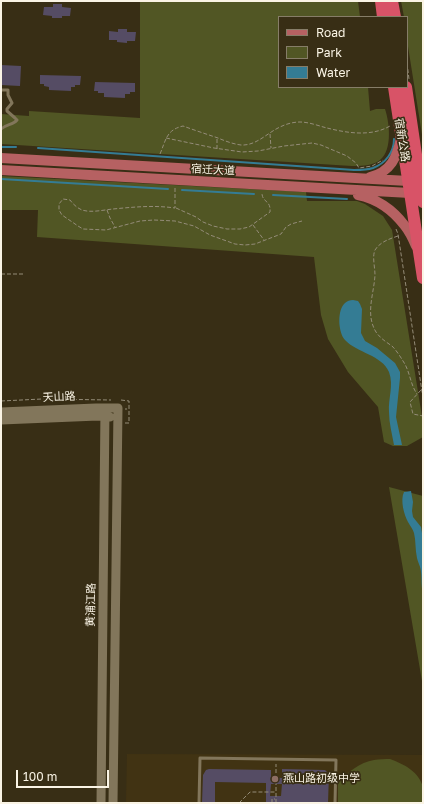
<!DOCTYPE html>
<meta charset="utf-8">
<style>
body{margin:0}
#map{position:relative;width:424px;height:804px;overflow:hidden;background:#382e15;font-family:"Golos Text",sans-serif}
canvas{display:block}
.frame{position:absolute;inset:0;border:2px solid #faf4e5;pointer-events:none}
.legend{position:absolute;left:278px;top:16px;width:130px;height:72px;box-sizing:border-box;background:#382e15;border:1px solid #867d68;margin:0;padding:5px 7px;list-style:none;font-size:12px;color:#faf4e5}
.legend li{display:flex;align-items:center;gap:8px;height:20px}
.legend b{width:20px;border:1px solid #867d68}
.scale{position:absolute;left:16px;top:770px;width:93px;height:18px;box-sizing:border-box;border:2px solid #faf4e5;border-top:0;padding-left:5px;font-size:12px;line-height:14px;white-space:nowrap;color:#faf4e5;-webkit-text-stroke:3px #382e15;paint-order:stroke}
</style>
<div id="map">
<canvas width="424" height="804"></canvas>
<div class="frame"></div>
<ul class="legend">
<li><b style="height:5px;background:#b66162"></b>Road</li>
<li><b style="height:11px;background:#515624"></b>Park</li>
<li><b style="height:11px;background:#347c94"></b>Water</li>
</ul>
<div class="scale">100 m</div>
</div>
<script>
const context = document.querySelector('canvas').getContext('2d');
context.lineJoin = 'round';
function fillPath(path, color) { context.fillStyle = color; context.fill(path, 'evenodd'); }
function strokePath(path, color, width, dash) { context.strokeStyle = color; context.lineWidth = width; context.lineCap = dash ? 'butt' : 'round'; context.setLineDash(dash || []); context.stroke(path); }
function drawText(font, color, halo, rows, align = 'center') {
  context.font = font + ' "Golos Text","Noto Sans SC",sans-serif'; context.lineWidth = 3.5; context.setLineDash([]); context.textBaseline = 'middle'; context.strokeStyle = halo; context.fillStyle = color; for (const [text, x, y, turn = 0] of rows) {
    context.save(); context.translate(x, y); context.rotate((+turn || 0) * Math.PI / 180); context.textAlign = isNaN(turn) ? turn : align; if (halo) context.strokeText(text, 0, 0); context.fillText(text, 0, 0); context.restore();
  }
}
fillPath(new Path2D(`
 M127,754L423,755V803H126Z`), '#413313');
fillPath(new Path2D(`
 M140,1H358L360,17H279V87H368L370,111L376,109H385C390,124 393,154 377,162C370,166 360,166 352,166L1,144V114L29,116V111L140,118Z
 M401,1H423V141L407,40V17H404Z
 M1,176L306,192L307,201H357L365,204L383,216L392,230L423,423V437L407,446H393L384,442L378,407L348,372L328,339L321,315L314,257L37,237L38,210H1Z
 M389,487L423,496V687Z
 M390,759C404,764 419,772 423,787C424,792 423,798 423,803H338V783C347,773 360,762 374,760C379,759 385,759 390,759Z`), '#515624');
fillPath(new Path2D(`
 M353,300L358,301L360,304L362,309L361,333L365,341L377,348L395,363L400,372V378L396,417L402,445H394C392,434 389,423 389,412C388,399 394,385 389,372C382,355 357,353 345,340C338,332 337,310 345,303C347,301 350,300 353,300Z
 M411,491L413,502L412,511L413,517L421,527L422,533L423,594C421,586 422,579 421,572C421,567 418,563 417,558C415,549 416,541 414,533C413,529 410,526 408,522C404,515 400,500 404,492Z`), '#347c94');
strokePath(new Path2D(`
 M1,147H16
 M38,148L354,170C360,170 367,170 373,168C386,163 394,152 394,139
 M1,179L168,189
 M182,190L254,194
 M273,195L347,199`), '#347c94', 2);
fillPath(new Path2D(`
 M53,4H62V7L71,8L70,16H62V18H52V16L43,15L44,7H53Z
 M118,29H127V32H136L135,41H127V43L117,42V40H109V31L118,32Z
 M1,65L21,66L20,86L1,85Z
 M40,75L81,76L80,85H75V87H71V91L49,90V87L44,86V84H40Z
 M95,82L135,83V92H130V94H125V98L104,97V93H98V91H94Z
 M209,769L271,770V777L282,778V769L325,770L329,774L328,803H266V783L215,782V803H202L203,775L206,770ZM271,784H282L281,796H270Z`), '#554c64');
strokePath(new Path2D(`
 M407,63L409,79
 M270,134L271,148
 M166,138L214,148L242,152L258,151L284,146L312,143L321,145L347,156L356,163L359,168L372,166L383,160
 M217,149V138
 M160,154C166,140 166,130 183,126C194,130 206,134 218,138C225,141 233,144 241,145C256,146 267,133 280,127C286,124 293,122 300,122C309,122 319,126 327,128C347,133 371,137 390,126
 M175,188V208C154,205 134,207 113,209C103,210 91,213 82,210C77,208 73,204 70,200L63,199L59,204V210L62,215L78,226L83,229L106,230L140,221L154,220L175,221L194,226L210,235L235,244L245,245L255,244L281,234L286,227L291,224L302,221
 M176,208L196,217L203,222L213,226L227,229H240L249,227L270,212C271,200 263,203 262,194
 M107,210L110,218L115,227
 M253,225L264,240
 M396,229L398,234L423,398
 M398,236C389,239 380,242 375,250C372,257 375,267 375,275C374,294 365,314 376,332C380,338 386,342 392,346C396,350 400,356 403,361C410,371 410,384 417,394
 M1,274H23
 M421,390L410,402L413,414L423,416
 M121,400L129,401V409H125
 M1,401L42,399L111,400
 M125,423H129V410
 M239,803L250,792H275
 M272,803V799H275
 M276,803V764`), '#948c78', 1, [4, 2]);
strokePath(new Path2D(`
 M1,90H8V95L12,103L7,109V111L15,118L17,120C13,125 6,124 1,129
 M199,803L200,758L336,760L335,803`), '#82765b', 3);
strokePath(new Path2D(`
 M1,412L96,408H118L113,803
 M1,420L98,416L110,417
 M101,803L105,408`), '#82765b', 9);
strokePath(new Path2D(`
 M1,158L408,181H414
 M1,170L410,193H416
 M370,177C391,172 397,157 401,138
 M358,195C378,199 393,210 405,226C410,232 413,239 416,246`), '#b66162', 10);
strokePath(new Path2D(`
 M381,1L383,17
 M392,1L395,17
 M394,87L423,278
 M406,87L423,202`), '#d85367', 12);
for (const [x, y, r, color] of [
 [275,779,4,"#8d6e63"]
]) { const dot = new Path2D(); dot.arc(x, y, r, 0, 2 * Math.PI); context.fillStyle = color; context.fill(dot); strokePath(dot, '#382e15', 1.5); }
drawText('11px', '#faf4e5', '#382e15', [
 ["宿新公路",402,140,81],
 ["宿迁大道",213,170,3],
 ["天山路",59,397,-3],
 ["黄浦江路",91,605,-89]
]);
drawText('11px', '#faf4e5', '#382e15', [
 ["燕山路初级中学",283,779]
], 'left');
</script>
